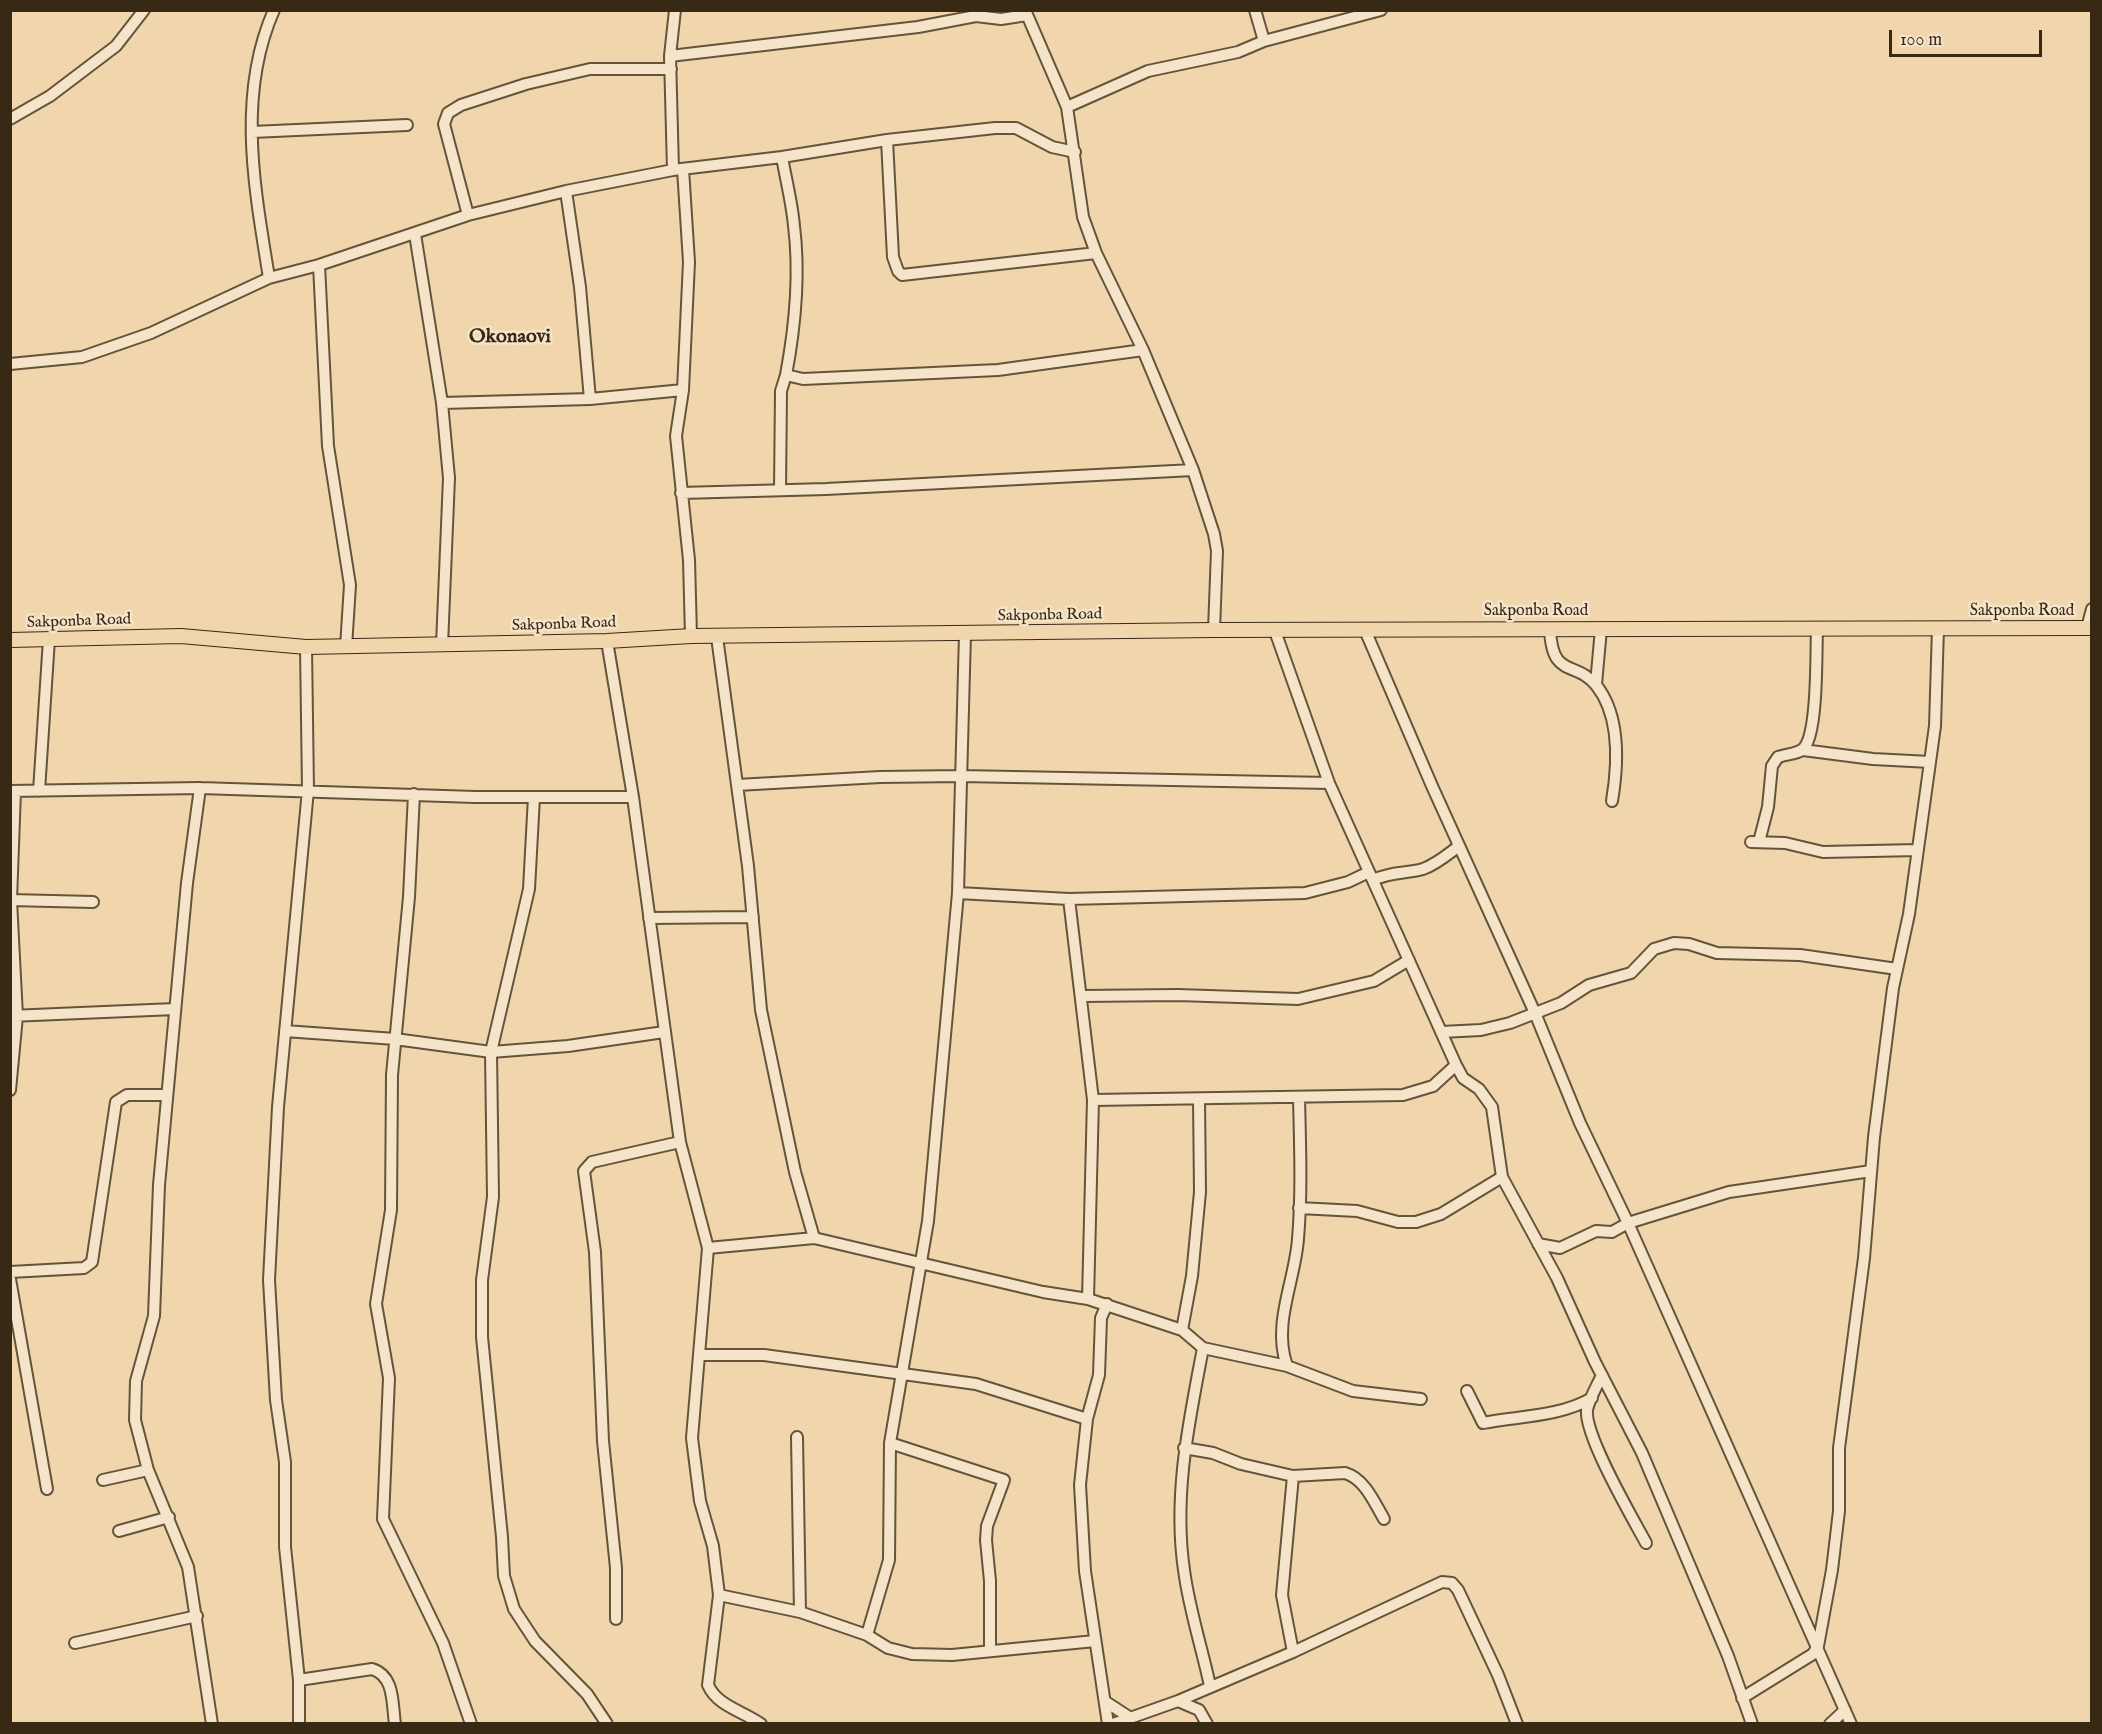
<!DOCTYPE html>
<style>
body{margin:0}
#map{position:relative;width:2102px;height:1734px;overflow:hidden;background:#f0d5ad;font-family:"IM FELL English",serif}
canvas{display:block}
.frame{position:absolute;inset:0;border:12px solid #372914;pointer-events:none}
.scale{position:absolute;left:1889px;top:30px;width:153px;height:27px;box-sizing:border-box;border:3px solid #372914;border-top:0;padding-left:8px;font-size:18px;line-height:21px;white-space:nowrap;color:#372914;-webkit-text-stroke:4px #f5e4ca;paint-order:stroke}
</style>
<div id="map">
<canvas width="2102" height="1734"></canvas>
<div class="frame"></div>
<div class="scale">100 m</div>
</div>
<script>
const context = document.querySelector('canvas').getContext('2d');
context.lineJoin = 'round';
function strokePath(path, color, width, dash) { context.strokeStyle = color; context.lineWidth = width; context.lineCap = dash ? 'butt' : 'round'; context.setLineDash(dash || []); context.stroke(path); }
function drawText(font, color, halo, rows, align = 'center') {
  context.font = font + ' "IM FELL English",serif'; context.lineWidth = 5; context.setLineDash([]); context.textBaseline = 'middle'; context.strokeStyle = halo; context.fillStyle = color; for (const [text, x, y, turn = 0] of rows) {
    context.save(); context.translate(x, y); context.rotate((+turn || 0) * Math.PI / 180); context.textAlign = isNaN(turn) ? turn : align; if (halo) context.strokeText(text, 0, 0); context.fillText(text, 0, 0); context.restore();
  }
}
const minor = new Path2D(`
 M1025,10L1067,107L1083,217L1096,253L1143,350L1193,470L1214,534L1217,551L1214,630
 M1255,10L1264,41
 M670,56L918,27L976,16L1001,19L1027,15
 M1067,107L1148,71L1238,52L1264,41L1381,10
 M10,119L50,96L116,46L144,10
 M252,132L407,125
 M887,140L893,257L898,271L902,275L1096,253
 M782,157C786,180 792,203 794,226C800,274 795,327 786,375L803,379L998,370L1143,350
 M683,169L689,262L683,390L676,436L689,560L691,636
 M673,170L670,56L675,10
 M468,215L444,124L448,113L461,105L526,84L590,69H671
 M415,234L442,403L449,478L442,645
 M319,265L328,446L350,585L346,647
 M269,278C255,190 236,96 274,10
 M10,364L82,357L151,333L269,278L319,265L468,215L566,191L673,170L782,157L887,140L995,128H1016L1052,147L1075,152
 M590,399L683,390
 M442,403L590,399L580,287L566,191
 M780,490L781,391L786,375
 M681,493L826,489L1193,470
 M2087,628L2092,609
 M1550,629C1552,679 1575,660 1596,685C1621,716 1618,765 1612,801
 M1365,630L1432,786L1535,1013L1580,1123L1628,1223L1851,1724
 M1275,631L1329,783L1456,1065L1463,1078L1479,1089L1492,1107L1502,1177L1557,1278L1595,1362L1642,1453L1728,1656L1752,1724
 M717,637L748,866L761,1010L795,1172L814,1238
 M607,641L633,797L680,1142L708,1248L692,1438L700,1501L713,1546L719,1595
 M1596,684L1601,629
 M1803,750L1873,759L1930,762
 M737,785L880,777L961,776L1329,783
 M200,788L187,883L159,1185L154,1316L136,1381L135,1420L148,1470L188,1567L212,1724
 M10,791L200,788L475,797H633
 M39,791L49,639
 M414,794L409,897L392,1075L391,1210L376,1304L389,1378L383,1519L443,1643L471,1724
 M534,797L529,889L491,1052L493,1197L482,1280V1337L502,1537L504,1576L514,1609L535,1641L587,1694L607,1724
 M1751,842L1785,843L1823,852L1918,850
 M1759,842L1768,807L1772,766L1778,757C1786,754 1799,754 1804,748C1818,732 1816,653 1817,628
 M1373,880C1392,871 1405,874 1423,869C1437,864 1448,854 1459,846
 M958,893L1069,899L1305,893L1348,882L1369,872
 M10,900L93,902
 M649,918L753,917
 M1082,996L1178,995L1298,999L1374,981L1409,960
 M10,1016L175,1009
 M285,1031L395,1039L491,1052L568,1046L664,1032
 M1441,1032L1481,1030L1510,1023L1561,1003L1589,985L1631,973L1654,949L1674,943L1689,944L1717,953L1800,955L1897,969
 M10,1090L17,1016L11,900L15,791
 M1093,1100L1403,1095L1433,1086L1456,1065
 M1299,1208L1357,1211L1398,1222H1416L1441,1214L1502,1177
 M1538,1244L1560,1248L1596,1231L1612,1232L1628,1223L1729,1192L1871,1171
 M708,1248L814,1238L1043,1292L1088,1299L1093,1100L1069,899
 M10,1272L84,1268L92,1262L116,1102L127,1095H167
 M10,1279L47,1489
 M1088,1299L1182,1330L1203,1348L1287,1366L1353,1391L1421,1399
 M1107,1304L1101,1318L1099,1375L1087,1419L1080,1485L1085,1571L1108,1724
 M1182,1330L1192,1276L1200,1192L1199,1100
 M1203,1348C1189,1422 1173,1495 1184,1570C1189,1609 1202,1648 1210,1686
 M701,1355H764L976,1384L1087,1419
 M1287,1366C1272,1324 1295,1281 1298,1239C1302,1192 1300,1144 1299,1097
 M1602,1375C1597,1386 1589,1399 1587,1410C1584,1435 1633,1519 1646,1543
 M1467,1391L1483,1423C1519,1416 1559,1417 1592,1398
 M797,1437L800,1612
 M890,1443L1004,1480L987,1526L986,1540L990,1581V1649
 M1184,1448L1213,1453L1241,1464L1293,1476L1345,1473C1365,1479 1374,1502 1384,1519
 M1293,1476L1282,1595L1293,1652
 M103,1480L148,1470
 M119,1531L169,1517
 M616,1619V1568L603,1441L595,1252L584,1171L592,1162L680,1142
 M867,1635L889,1560L890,1443L928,1221L958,893L965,634
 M75,1643L197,1616
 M299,1680L372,1669C395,1676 392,1704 395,1724
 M1742,1698L1813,1654L1818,1646L1832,1570L1839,1511V1448L1864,1258L1874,1137L1893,988L1909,914L1935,726L1938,628
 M1178,1701L1199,1710L1207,1724
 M1106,1702L1129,1717
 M299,1724V1680L285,1547V1462L276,1400L269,1280L278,1107L308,790L306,647
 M761,1724C743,1711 717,1706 708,1685L719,1595L800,1612L867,1635L888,1648L912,1654L952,1655L1095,1641
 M1113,1724L1178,1701L1293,1652L1442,1582L1452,1583L1458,1590L1498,1675L1517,1724
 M1830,1724L1845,1710`);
const major = new Path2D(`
 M10,640L181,636L306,647L607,641L691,636L1214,630L2092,628`);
strokePath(minor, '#65543a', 14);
strokePath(major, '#372914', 16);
strokePath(minor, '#f5e4ca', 10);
strokePath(major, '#f0d5ad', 14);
drawText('16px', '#372914', '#f5e4ca', [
 ["Sakponba Road",1536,612],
 ["Sakponba Road",2022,612],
 ["Sakponba Road",1050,616,-1],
 ["Sakponba Road",79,622,-2],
 ["Sakponba Road",564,625,-2]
]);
drawText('bold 20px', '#372914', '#f5e4ca', [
 ["Okonaovi",510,338]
]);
</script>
